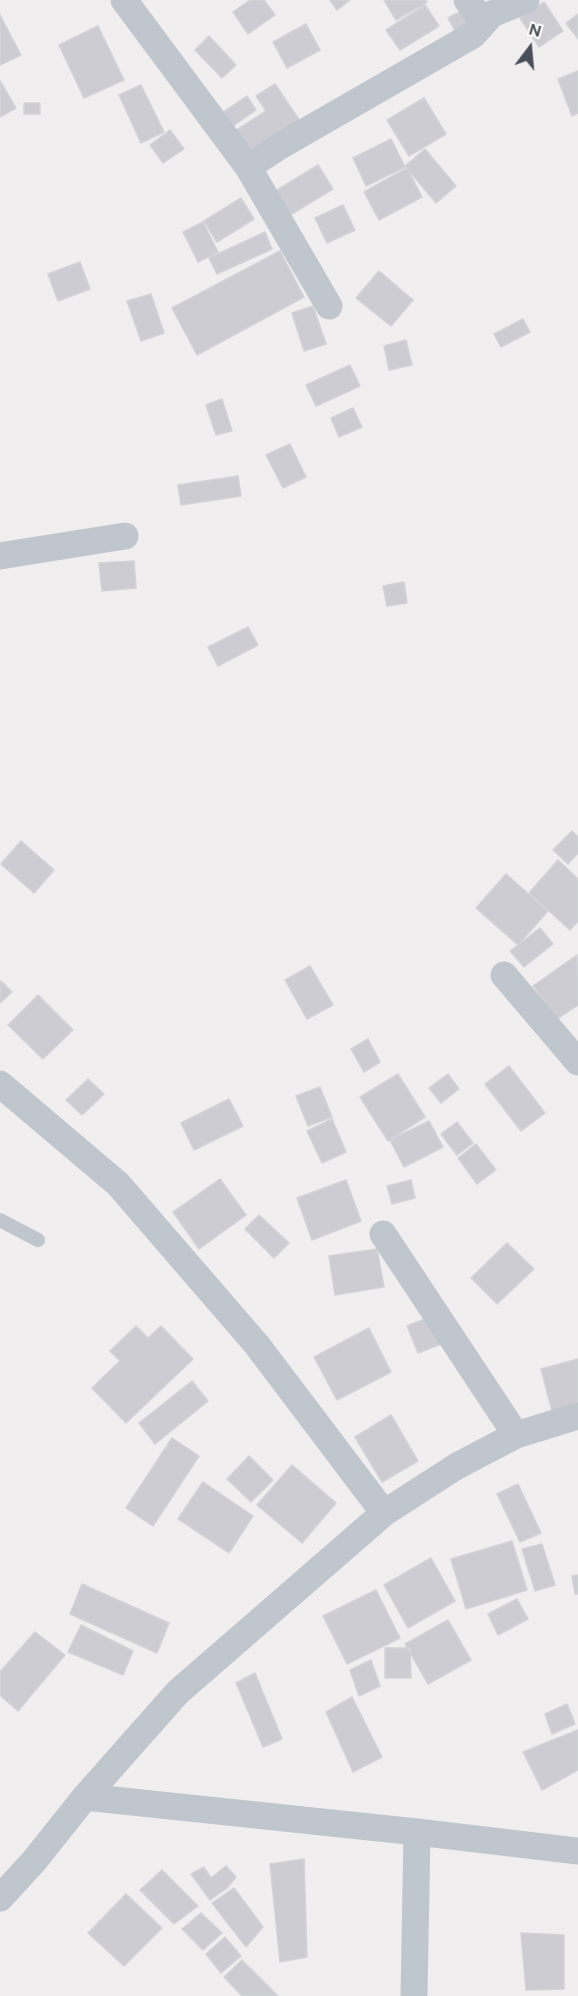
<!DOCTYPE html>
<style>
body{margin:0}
#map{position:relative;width:578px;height:1996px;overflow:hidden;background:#f0eeee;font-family:"DM Sans",sans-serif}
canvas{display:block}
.north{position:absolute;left:500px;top:18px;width:60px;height:60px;-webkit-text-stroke:4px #fff;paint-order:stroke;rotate:16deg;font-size:16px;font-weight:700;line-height:24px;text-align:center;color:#484f58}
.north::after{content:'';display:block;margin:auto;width:21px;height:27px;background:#484f58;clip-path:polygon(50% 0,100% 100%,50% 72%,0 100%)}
</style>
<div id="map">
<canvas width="578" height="1996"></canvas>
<div class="north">N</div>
</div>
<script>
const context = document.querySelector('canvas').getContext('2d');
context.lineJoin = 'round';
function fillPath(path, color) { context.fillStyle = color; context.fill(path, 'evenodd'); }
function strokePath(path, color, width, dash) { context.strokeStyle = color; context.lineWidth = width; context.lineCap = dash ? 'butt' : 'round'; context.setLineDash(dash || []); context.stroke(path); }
const building = new Path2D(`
 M250,0H264L275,15L248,34L233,12Z
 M330,0H350L337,10Z
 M384,0H425L427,2L396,20Z
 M544,2L563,31L539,47L520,18Z
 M425,5L439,26L400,50L386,30Z
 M465,9L474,24L457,34L448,18Z
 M578,14V39L566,23Z
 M0,15L21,55L0,65Z
 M306,24L320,50L287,68L273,42Z
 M98,26L124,80L84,98L59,45Z
 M209,36L236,65L222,78L195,50Z
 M578,71V113L572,116L558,79Z
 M0,81L16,108L0,117Z
 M275,84L302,124L249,159L232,133L266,111L256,96Z
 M141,85L164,132L141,143L119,95Z
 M247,96L256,110L233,126L223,112Z
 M424,98L446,134L409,156L387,120Z
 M24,103H40V114H24Z
 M170,130L184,149L163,163L150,145Z
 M391,139L405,167L366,186L353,158Z
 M425,149L456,186L436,203L405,166Z
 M318,165L333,189L287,217L272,193Z
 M407,168L422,197L379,220L364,192Z
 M241,198L254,219L217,242L204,221Z
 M343,205L355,230L327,243L315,218Z
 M203,222L218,252L198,262L183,232Z
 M265,232L272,249L217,274L209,258Z
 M280,251L304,297L197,355L172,308Z
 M80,262L90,289L58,301L48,274Z
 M379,271L413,300L391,326L356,298Z
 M151,294L164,333L141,341L127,301Z
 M313,306L326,344L304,351L292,313Z
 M523,319L530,332L501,347L494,334Z
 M406,340L412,365L389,370L384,346Z
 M350,365L360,386L316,406L306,385Z
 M222,399L232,431L216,435L206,405Z
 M353,408L362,427L339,437L331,418Z
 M290,444L306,477L283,488L266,455Z
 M238,476L241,496L181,505L178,485Z
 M134,561L136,588L102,591L99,563Z
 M404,582L407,603L387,606L383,586Z
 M248,627L258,645L218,666L208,647Z
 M572,831L578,837V853L568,864L553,850Z
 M21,841L54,870L34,893L1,864Z
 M558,860L578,879V921L570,930L529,893Z
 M506,874L548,911L518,945L476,908Z
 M540,928L553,944L524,967L510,951Z
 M577,955L578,1005L557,1019L533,986Z
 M310,966L333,1005L307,1019L285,980Z
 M1,981L12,992L0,1003V982Z
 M38,995L73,1030L43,1059L8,1025Z
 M368,1039L380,1062L364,1072L351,1049Z
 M509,1066L545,1113L521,1131L485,1084Z
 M398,1074L425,1117L388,1141L360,1097Z
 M448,1074L459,1089L441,1103L429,1088Z
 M88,1079L104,1094L82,1115L66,1100Z
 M320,1087L332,1117L308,1126L296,1096Z
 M229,1099L243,1126L194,1150L181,1123Z
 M332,1119L346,1152L322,1163L307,1131Z
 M429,1121L443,1147L404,1167L390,1140Z
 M457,1122L473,1143L457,1155L441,1134Z
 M476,1144L496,1170L477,1184L458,1158Z
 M220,1179L246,1215L199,1249L173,1212Z
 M346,1180L361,1221L312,1240L297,1198Z
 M411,1180L415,1198L392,1204L387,1186Z
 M259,1215L289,1243L274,1258L245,1229Z
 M507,1243L534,1269L497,1304L471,1278Z
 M377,1249L384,1287L335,1295L329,1256Z
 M430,1317L441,1344L418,1353L407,1326Z
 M136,1326L148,1338L161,1326L193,1359L126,1423L92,1388L120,1361L110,1351Z
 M369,1328L391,1372L337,1400L314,1357Z
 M578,1359V1412L554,1419L541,1369Z
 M192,1381L208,1401L155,1444L139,1423Z
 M391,1415L418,1461L382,1482L355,1437Z
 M172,1438L199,1456L153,1526L126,1508Z
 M249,1456L273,1480L251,1502L227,1479Z
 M292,1465L336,1503L302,1543L257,1505Z
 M203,1482L253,1516L229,1553L178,1519Z
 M518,1484L541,1533L520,1542L497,1494Z
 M512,1541L527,1590L466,1609L451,1559Z
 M542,1544L555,1585L535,1591L522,1549Z
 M431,1558L455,1601L408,1628L384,1585Z
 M578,1575V1594H575L572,1576Z
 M82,1584L169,1623L157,1653L70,1614Z
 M376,1590L400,1638L347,1664L323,1616Z
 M517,1599L528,1619L498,1635L488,1614Z
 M448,1620L471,1660L428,1684L405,1644Z
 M81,1625L133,1651L123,1675L68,1652Z
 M35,1632L65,1655L18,1711L0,1695V1672Z
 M385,1648H410L411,1678H385Z
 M371,1660L380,1686L359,1696L350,1670Z
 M255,1673L282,1739L263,1747L236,1683Z
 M352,1697L382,1757L353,1772L326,1712Z
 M567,1704L575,1724L552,1734L545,1714Z
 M578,1730V1770L542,1790L523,1752Z
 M304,1859L307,1957L280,1962L270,1864Z
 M226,1866L236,1877L227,1888L210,1900L191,1874L204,1867L211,1878Z
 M162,1870L198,1906L174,1924L140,1890Z
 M234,1888L263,1927L246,1947L212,1903Z
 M126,1894L162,1928L124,1966L88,1933Z
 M201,1913L222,1933L203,1950L182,1929Z
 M521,1933L564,1935V1989L526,1990Z
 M225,1937L241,1956L221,1973L206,1954Z
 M242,1960L278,1996H242L224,1977Z`);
fillPath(building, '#ccccd2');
strokePath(building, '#d2d3d8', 1.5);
strokePath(new Path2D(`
 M0,1220L38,1240`), '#c0c6ce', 14);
strokePath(new Path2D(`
 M124,0L248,167
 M467,0L484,23
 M329,306L248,167L280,146L473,35L492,14L526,0
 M0,556L125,536
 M504,975L578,1062
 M0,1084L118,1184L257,1345L384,1513
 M383,1234L516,1435
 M85,1797L417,1832L578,1851
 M0,1898L34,1861L85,1797L178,1692L384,1513L457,1466L516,1435L578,1416
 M414,1996L417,1832`), '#c0c6ce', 27);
</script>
